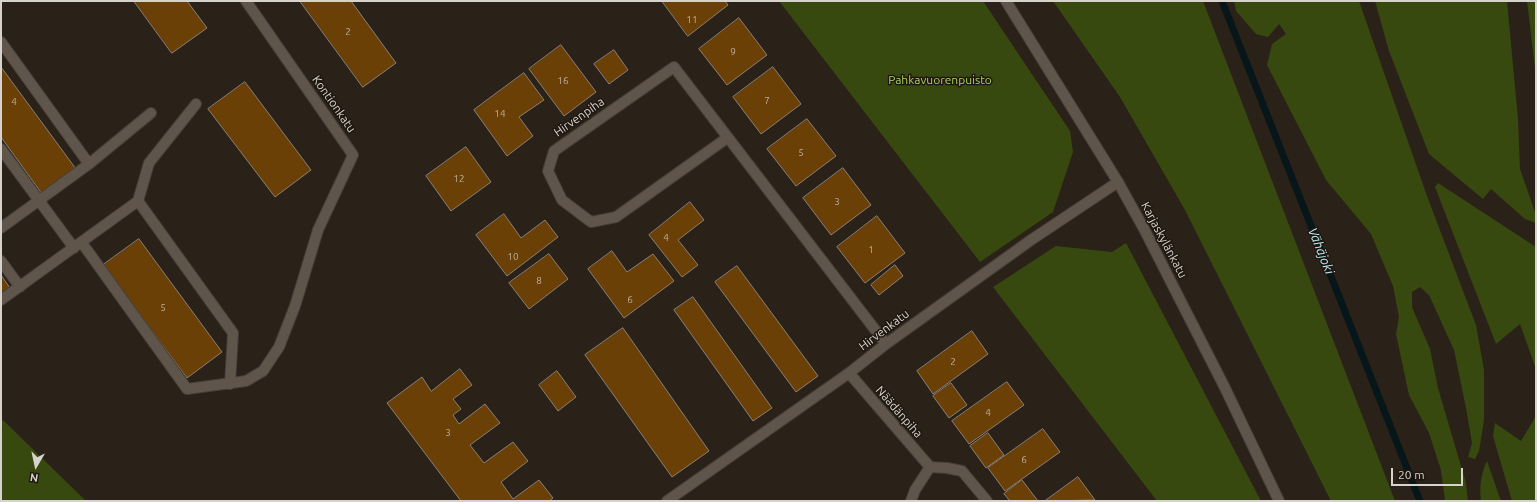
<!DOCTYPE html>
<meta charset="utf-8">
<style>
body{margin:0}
#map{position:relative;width:1537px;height:502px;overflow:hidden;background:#2a2119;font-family:Ubuntu,sans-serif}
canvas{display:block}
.frame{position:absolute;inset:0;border:2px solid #d8d2cd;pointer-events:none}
.north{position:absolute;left:16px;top:446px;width:40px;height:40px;-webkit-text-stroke:3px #201810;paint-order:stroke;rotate:189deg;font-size:11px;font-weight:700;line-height:16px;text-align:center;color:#d8d2cd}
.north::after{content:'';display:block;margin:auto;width:14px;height:18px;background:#d8d2cd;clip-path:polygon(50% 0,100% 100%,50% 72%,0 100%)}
.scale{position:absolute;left:1391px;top:468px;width:72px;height:18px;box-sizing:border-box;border:2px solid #d8d2cd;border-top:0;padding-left:5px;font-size:12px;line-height:14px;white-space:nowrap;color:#d8d2cd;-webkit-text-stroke:3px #201810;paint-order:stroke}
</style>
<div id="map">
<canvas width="1537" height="502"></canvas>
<div class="frame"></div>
<div class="north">N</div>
<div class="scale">20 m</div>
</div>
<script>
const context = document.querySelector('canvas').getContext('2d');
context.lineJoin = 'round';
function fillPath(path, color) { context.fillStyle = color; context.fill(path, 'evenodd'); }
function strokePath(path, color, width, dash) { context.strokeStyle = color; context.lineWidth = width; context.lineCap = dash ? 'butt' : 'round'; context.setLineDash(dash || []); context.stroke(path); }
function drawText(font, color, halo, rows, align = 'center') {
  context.font = font + ' Ubuntu,sans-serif'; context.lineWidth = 3; context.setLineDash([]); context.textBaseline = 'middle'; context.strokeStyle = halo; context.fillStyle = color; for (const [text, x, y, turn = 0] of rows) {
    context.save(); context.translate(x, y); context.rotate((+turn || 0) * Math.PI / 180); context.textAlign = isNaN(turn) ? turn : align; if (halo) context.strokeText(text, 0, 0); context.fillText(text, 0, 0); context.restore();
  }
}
fillPath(new Path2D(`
 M779,1H983L1070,131L1073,152L1053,212L980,262Z
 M1053,1H1203L1395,501H1331L1185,210L1120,97Z
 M1234,1H1359L1427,196L1476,325L1484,370V420L1479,451L1475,459L1468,457L1472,443L1466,408L1454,350L1429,295L1420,287L1412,292V307L1430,349L1438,388L1466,483L1468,501H1445L1441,470L1429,433L1409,395L1396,334L1399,317L1393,286L1371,234L1326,180L1267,65L1272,44L1286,34L1279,24L1268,37L1256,34L1236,11Z
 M1375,1H1507L1518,119L1520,169L1536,215V223L1525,219L1491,189L1483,199L1429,154L1389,51Z
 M1527,1H1536V76Z
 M1438,183L1536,247V369L1520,324L1496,344L1435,187Z
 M1126,243L1261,501H1157L993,287L1056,246L1112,252Z
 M1536,416V501H1512L1493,436L1495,423L1521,441Z
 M1,420L4,421L86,501H1Z
 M1487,461L1501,501H1481C1479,488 1481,473 1487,461Z`), '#37490f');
strokePath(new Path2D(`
 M1222,1L1420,501`), '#071619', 7);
const building = new Path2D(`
 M134,1H187L207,28L172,53Z
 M300,1H351L396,63L363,87Z
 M662,1H725L728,5L688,36Z
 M739,18L767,55L727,85L699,49Z
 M561,45L596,92L564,116L529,69Z
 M614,50L628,70L609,84L594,64Z
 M1,67L76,169L42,194L1,137Z
 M773,67L801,104L761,134L733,97Z
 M524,73L544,100L519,117L533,136L507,156L474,110Z
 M245,82L311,170L275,197L208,109Z
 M807,119L836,156L796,186L767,149Z
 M466,147L491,182L451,211L426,176Z
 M843,168L871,205L831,235L803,198Z
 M690,202L704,220L678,240L698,265L682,277L649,235Z
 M504,214L521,238L545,220L558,237L507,276L476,235Z
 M877,216L905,253L865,283L837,247Z
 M139,239L222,352L187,378L103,265Z
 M612,251L627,272L653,254L674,281L624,318L588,269Z
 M549,254L568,279L529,309L509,283Z
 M895,265L903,276L879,295L871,285Z
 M737,266L818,376L796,392L715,282Z
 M1,275L10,288L1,294Z
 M693,297L772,408L753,421L674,310Z
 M623,328L709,451L672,477L585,355Z
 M972,331L988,354L933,394L917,371Z
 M460,369L472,385L453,399L461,409L453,415L459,424L485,404L500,423L470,445L484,463L513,442L528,461L501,482L513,499L539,480L553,498L549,501H461L387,403L422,377L431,391Z
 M557,371L576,397L558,411L539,385Z
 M1007,382L1024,405L969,444L952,421Z
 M951,383L967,405L949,418L933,396Z
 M1043,429L1060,452L1005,491L988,468Z
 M988,433L1004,455L986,468L970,446Z
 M1078,477L1095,500L1045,501Z
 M1022,480L1038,501H1010L1004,494Z`);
fillPath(building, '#6b4007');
strokePath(building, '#8a8076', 1);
const lane = new Path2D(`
 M1,42L89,164L151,113
 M1,149L74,248
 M138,201L233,333L230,384
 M1,228L89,164
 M82,243L187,389L246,381L263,371L279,347L295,306L318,230
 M1,261L20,287
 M1,300L138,201L149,163L196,104`);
const street = new Path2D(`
 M246,1L353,155L318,230
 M727,138L616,217L591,222L562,200L548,171L554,151L674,67L886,344
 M849,373L930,467L915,490L911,501
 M930,467L947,468L962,471L987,501
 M667,501L849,373L886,344L1031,240L1118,182`);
const secondary = new Path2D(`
 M1006,1L1118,182L1144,229L1225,388L1279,501`);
strokePath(lane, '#453f38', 12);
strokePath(street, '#453f38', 12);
strokePath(secondary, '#453f38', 12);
strokePath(lane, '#5f554b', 10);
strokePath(street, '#5f554b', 10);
strokePath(secondary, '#5f554b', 10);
drawText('10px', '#bdae9c', null, [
 ["11",692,20],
 ["2",348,32],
 ["9",733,52],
 ["16",563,81],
 ["7",767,101],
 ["4",14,102],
 ["14",500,114],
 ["5",801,153],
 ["12",459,179],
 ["3",837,202],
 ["4",666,238],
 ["1",871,250],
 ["10",513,257],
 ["8",539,281],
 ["6",630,300],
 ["5",163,308],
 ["2",953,362],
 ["4",988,413],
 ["3",448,433],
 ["6",1024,460]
]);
drawText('12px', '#abd067', '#201810', [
 ["Pahkavuorenpuisto",940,80]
]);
drawText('12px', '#d8d2cd', '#201810', [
 ["Kontionkatu",334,104,55],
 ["Hirvenpiha",579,117,-35],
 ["Karjaskylänkatu",1164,240,62],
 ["Hirvenkatu",884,330,-37],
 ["Näädänpiha",899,412,49]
]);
drawText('italic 13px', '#b9eef9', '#201810', [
 ["Vähäjoki",1321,251,68]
]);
</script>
